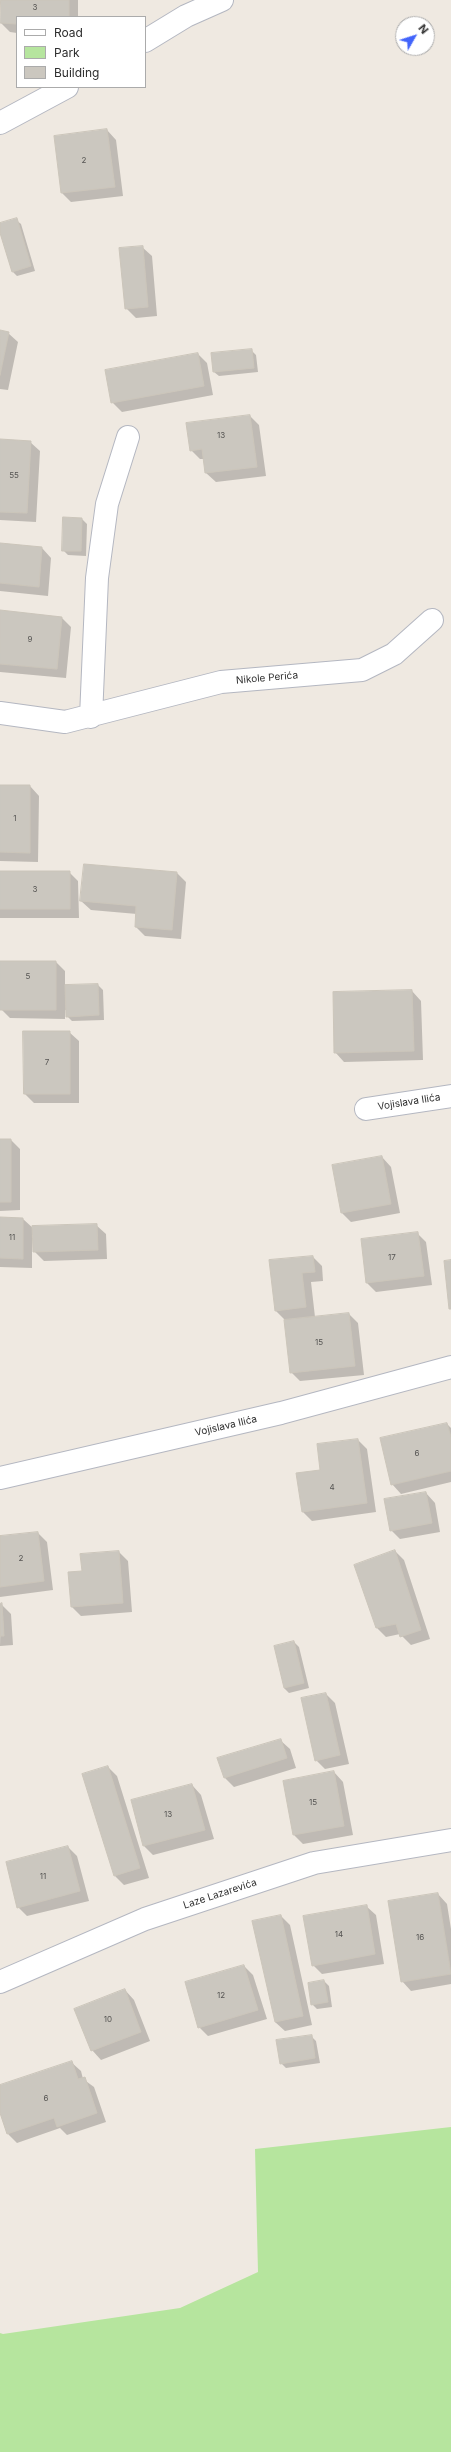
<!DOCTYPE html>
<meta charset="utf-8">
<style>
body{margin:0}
#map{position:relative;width:451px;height:2452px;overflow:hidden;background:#efe9e1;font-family:Inter,sans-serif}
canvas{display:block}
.legend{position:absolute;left:16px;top:16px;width:130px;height:72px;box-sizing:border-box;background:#fff;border:1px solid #ababab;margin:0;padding:5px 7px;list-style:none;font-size:12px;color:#2e2e2e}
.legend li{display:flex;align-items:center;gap:8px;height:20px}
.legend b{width:20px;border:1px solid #ababab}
.north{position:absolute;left:395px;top:16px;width:40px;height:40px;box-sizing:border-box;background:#fff;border:1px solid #ababab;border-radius:50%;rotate:51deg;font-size:11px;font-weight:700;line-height:16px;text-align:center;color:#2e2e2e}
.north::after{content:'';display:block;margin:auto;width:14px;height:18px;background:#4264fb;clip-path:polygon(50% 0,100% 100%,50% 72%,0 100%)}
</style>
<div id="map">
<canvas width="451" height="2452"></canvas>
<ul class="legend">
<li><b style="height:5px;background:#fff"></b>Road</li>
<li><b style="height:11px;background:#b6e59e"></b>Park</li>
<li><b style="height:11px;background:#cbc7bf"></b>Building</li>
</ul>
<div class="north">N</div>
</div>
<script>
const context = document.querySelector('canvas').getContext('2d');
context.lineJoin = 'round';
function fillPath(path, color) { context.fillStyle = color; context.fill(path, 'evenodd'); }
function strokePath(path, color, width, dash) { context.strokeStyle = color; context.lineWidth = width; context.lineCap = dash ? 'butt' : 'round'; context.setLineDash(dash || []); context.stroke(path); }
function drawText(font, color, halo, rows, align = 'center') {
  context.font = font + ' Inter,sans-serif'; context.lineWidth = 4; context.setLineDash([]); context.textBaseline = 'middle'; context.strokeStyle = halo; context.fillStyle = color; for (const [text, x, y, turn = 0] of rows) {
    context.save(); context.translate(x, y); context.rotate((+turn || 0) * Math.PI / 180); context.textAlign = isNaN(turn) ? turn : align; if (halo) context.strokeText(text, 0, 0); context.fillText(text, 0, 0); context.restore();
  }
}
fillPath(new Path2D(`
 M451,2127V2452H0V2333L3,2334L180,2308L258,2272L255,2149Z`), '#b6e59e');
fillPath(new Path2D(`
 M2,0H78V17H17V33L10,32L1,23Z
 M107,130L116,140L123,196L71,202L62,193Z
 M16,220L21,224L35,271L17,276L12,271L0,230V224Z
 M142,247L152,256L157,316L136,318L126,308Z
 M0,331L8,333L18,342L8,390L0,389Z
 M251,350L256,355L258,372L219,376L214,372Z
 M198,354L207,363L213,395L122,412L112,402Z
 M250,416L259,425L266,476L216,482L206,473L205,459H200L191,450Z
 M0,440L30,442L40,451L36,522L0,520Z
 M82,519L87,524L86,556L68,555L63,550Z
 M0,544L42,548L51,558L48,596L0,591Z
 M0,611L61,617L71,627L66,678L0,672Z
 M0,786H30L39,796L38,862L0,861Z
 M0,872H69L78,881L79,918H0Z
 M177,873L186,882L181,939L145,936L136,927L137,914L91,910L81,901Z
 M56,962L65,971V986L98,985L103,990L104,1020L72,1021L67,1016V1010H65V1019L10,1018L1,1009Z
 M412,991L421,1001L423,1060L344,1062L335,1052Z
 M69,1032L79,1041V1103H34L25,1094Z
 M0,1140H11L20,1149V1210L0,1211Z
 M382,1157L391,1167L400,1213L351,1222L342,1213Z
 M0,1218L23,1219L34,1229L96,1225L106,1234L107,1259L44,1261L34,1251V1235H32V1268L0,1267Z
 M417,1233L426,1242L432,1285L376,1292L367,1283Z
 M313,1257L322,1266L323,1281L311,1282L315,1317L349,1314L358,1323L364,1375L300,1381L291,1372L285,1320L275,1310Z
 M447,1424L451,1428V1482L401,1494L392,1484Z
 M358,1440L367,1449L376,1512L312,1521L303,1512L321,1470Z
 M426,1493L435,1503L440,1532L400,1539L391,1530Z
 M38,1533L47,1542L53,1590L0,1597V1537Z
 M395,1551L404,1560L430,1639L411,1645L400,1634L386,1637L377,1628Z
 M119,1552L128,1561L132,1612L81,1616L72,1607L83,1572Z
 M1,1604L11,1614L13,1645L0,1646Z
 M294,1642L299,1647L309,1688L289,1693L284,1688Z
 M326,1694L335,1703L349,1764L325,1769L316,1760Z
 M280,1740L290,1749L296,1768L234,1787L225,1778Z
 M108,1767L117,1776L149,1878L124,1885L115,1876Z
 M334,1772L343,1782L353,1835L303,1844L294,1835L284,1781Z
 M192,1785L201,1795L214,1839L153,1855L144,1846L132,1801Z
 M68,1847L77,1856L89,1901L27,1916L18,1907Z
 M438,1894L447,1904L451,1929V1984L411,1991L402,1981Z
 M366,1906L376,1915L384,1964L322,1974L313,1965Z
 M281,1916L290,1925L312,2025L285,2031L275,2022Z
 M244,1966L253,1975L267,2019L208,2036L199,2027Z
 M324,1981L329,1986L332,2007L317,2009L312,2004Z
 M125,1990L134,2000L150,2041L101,2060L92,2050Z
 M311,2036L316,2041L320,2063L286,2068L281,2063Z
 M71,2062L81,2071L83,2079L94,2087L106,2122L67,2135L60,2128L17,2143L8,2134L0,2110V2086Z`), '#0003');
const building = new Path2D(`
 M1,0H69V17H17V24L0,23Z
 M107,129L115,187L61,193L54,136Z
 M17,218L31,266L12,272L0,233V223Z
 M143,246L148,307L125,309L119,248Z
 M0,330L9,332L0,375Z
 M252,349L254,368L213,372L211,353Z
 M198,353L204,386L111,403L105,370Z
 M250,415L257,467L205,473L202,449L190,451L186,423Z
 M0,439L31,441L27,513L0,512Z
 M63,517L82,518L81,551H62Z
 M0,543L42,547L39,587L0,583Z
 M0,610L62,617L57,669L0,664Z
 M0,785H30V853L0,852Z
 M84,864L177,872L172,930L135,927L136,906L80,901Z
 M0,871H70V909H0Z
 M0,961H56V1010H0Z
 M98,984L99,1015L66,1017L65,985Z
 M412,990L414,1051L334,1053L333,992Z
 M23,1031H70V1094H24Z
 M0,1139H11V1202H0Z
 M382,1156L391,1204L341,1213L332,1165Z
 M0,1217L23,1218V1259L0,1258Z
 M97,1224L98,1250L33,1252L32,1226Z
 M418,1232L424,1276L366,1283L361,1239Z
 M313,1256L315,1272L302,1273L306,1307L275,1311L269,1260Z
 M451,1260V1309H449L444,1261Z
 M349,1313L355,1366L290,1373L284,1320Z
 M447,1423L451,1437V1471L391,1485L380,1438Z
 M358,1439L367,1503L302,1512L296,1473L320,1470L317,1444Z
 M426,1492L432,1523L390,1531L384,1499Z
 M38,1532L44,1581L0,1587V1536Z
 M395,1550L421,1630L400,1637L396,1624L376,1628L354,1565Z
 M119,1551L123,1603L71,1607L68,1572L82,1571L80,1554Z
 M2,1603L4,1636H0V1604Z
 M294,1641L304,1683L284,1688L274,1646Z
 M326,1693L340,1755L315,1761L301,1698Z
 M281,1739L287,1758L224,1778L217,1758Z
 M108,1766L140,1868L114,1876L82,1774Z
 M334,1771L344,1826L293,1835L283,1781Z
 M192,1784L205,1830L143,1846L131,1800Z
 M68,1846L80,1891L17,1908L6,1862Z
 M438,1893L451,1974L401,1982L388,1901Z
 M367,1905L375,1954L312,1966L303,1916Z
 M281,1915L303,2016L275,2022L252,1921Z
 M244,1965L258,2010L198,2028L185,1982Z
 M324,1980L328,2002L311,2005L308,1983Z
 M125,1989L141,2032L91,2051L74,2009Z
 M312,2035L315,2058L280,2064L276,2040Z
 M72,2061L78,2079L85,2077L97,2113L57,2127L54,2118L7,2134L0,2113V2085Z`);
fillPath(building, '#cbc7bf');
strokePath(building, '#cbc5ba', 1);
const street = new Path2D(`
 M145,41L186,16L222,0
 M0,123L67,87
 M0,713L65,722L221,682L362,670L394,654L432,620
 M91,717L97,578L107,504L128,437
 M366,1109L451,1096
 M0,1478L281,1413L451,1367
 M0,1982L145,1919L314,1863L451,1840`);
strokePath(street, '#b4b7c1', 24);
strokePath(street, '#fff', 22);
drawText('8px', '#555452', null, [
 ["3",35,8],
 ["2",84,161],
 ["13",221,436],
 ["55",14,476],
 ["9",30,640],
 ["1",15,819],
 ["3",35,890],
 ["5",28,977],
 ["7",47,1063],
 ["11",12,1238],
 ["17",392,1258],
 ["15",319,1343],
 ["6",417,1454],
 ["4",332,1488],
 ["2",21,1559],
 ["15",313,1803],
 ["13",168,1815],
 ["11",43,1877],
 ["14",339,1935],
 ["16",420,1938],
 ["12",221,1996],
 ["10",108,2020],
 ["6",46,2099]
]);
drawText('10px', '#2e2e2e', '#fff', [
 ["Nikole Perića",267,678,-5],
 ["Vojislava Ilića",409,1102,-9],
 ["Vojislava Ilića",226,1426,-13],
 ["Laze Lazarevića",220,1894,-18]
]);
</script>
